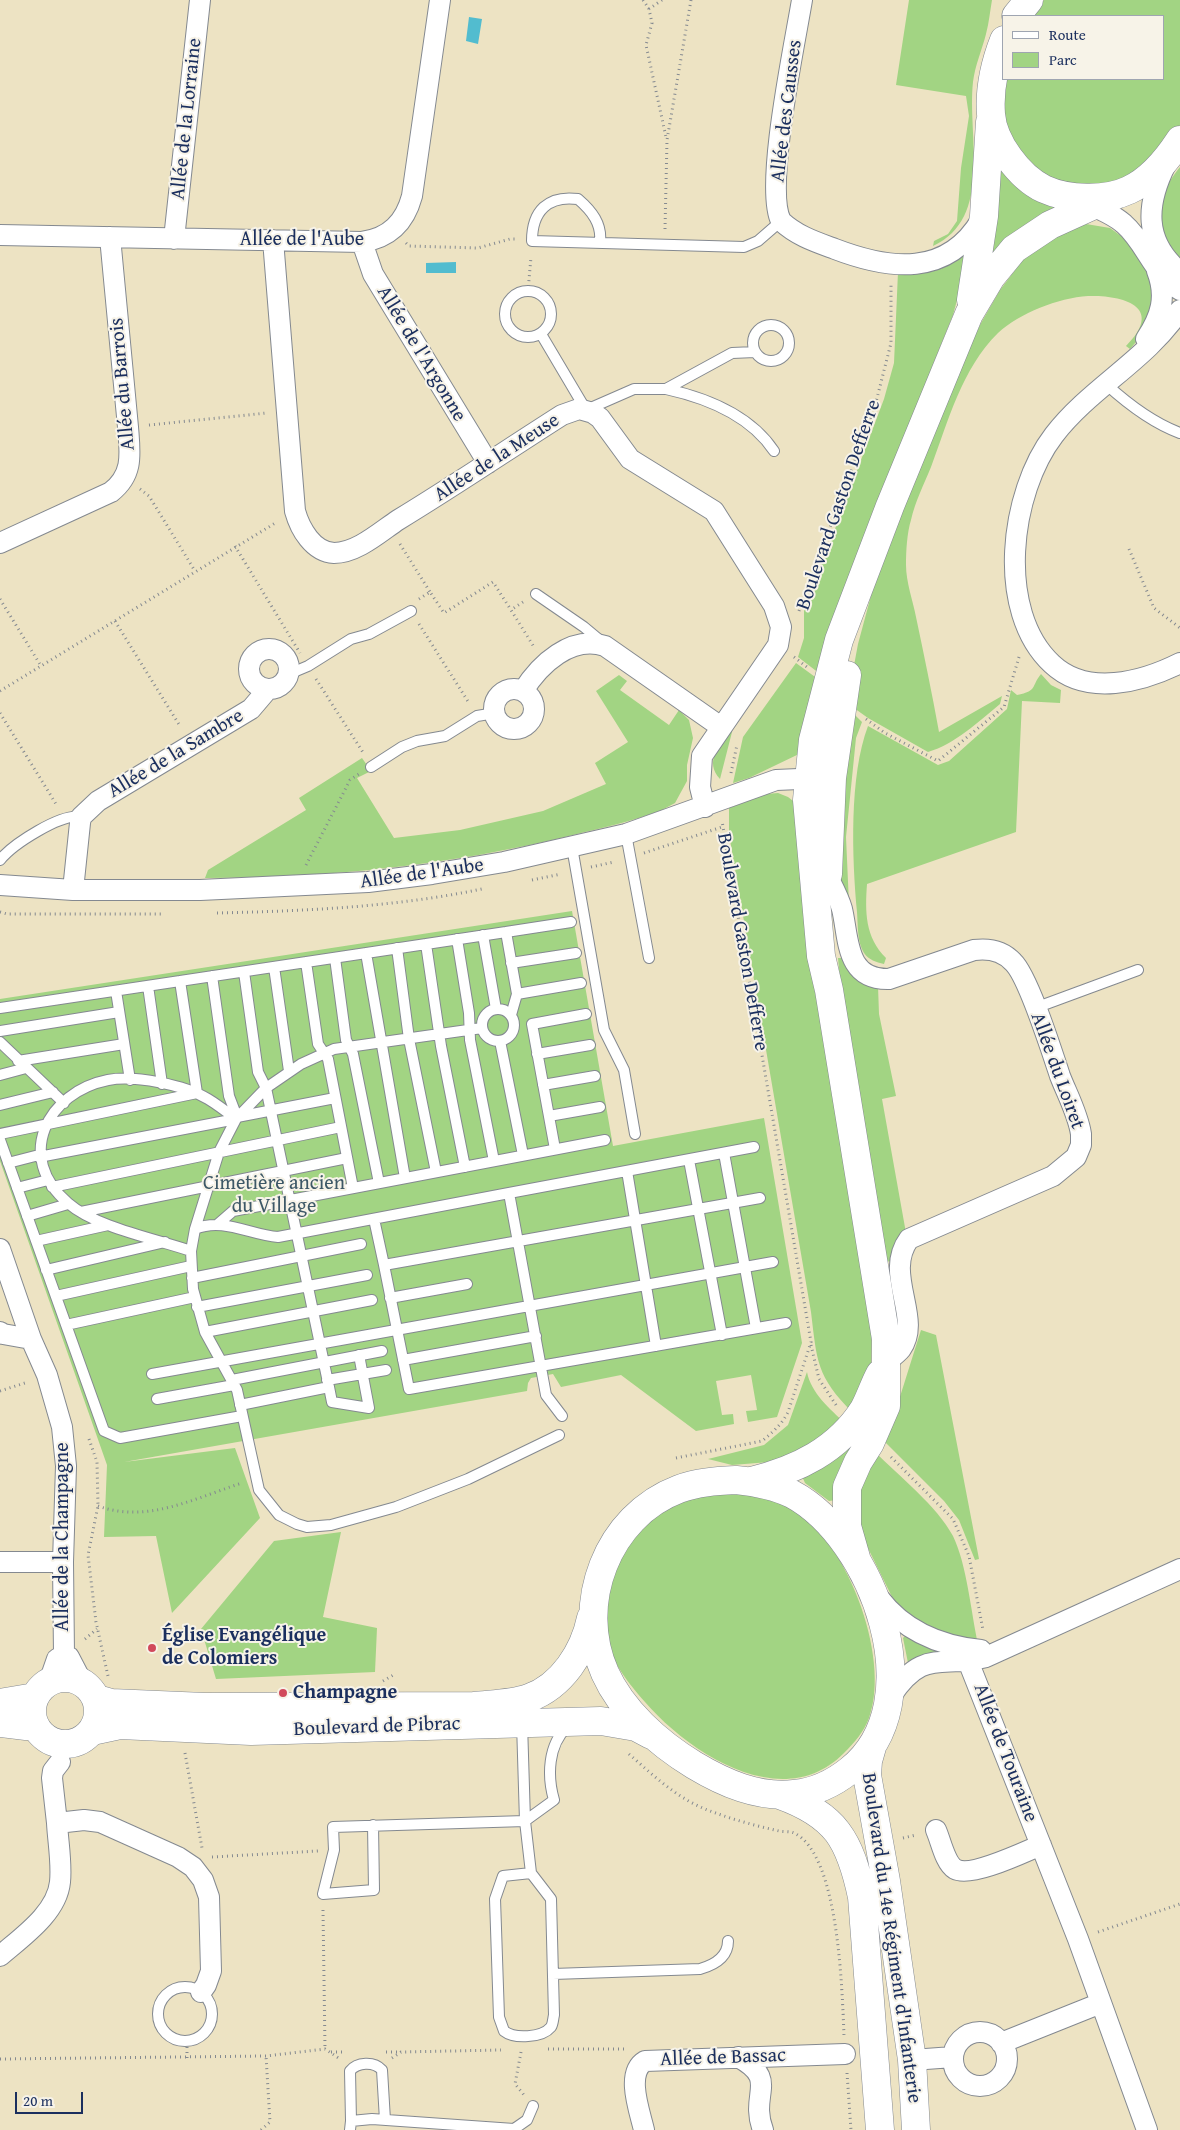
<!DOCTYPE html>
<meta charset="utf-8">
<style>
body{margin:0}
#map{position:relative;width:1180px;height:2130px;overflow:hidden;background:#ede3c3;font-family:"Gentium Book Plus",serif}
canvas{display:block}
.legend{position:absolute;left:1002px;top:15px;width:162px;height:65px;box-sizing:border-box;background:#f7f3e8;border:1px solid #9fa5b1;margin:0;padding:6px 9px;list-style:none;font-size:15px;color:#1b2f5e}
.legend li{display:flex;align-items:center;gap:10px;height:25px}
.legend b{width:25px;border:1px solid #9fa5b1}
.scale{position:absolute;left:15px;top:2092px;width:68px;height:22px;box-sizing:border-box;border:2px solid #1b2f5e;border-top:0;padding-left:6px;font-size:15px;line-height:18px;white-space:nowrap;color:#1b2f5e;-webkit-text-stroke:4px #f7f3e8;paint-order:stroke}
</style>
<div id="map">
<canvas width="1180" height="2130"></canvas>
<ul class="legend">
<li><b style="height:6px;background:#fff"></b>Route</li>
<li><b style="height:14px;background:#a2d483"></b>Parc</li>
</ul>
<div class="scale">20 m</div>
</div>
<script>
const context = document.querySelector('canvas').getContext('2d');
context.lineJoin = 'round';
function fillPath(path, color) { context.fillStyle = color; context.fill(path, 'evenodd'); }
function strokePath(path, color, width, dash) { context.strokeStyle = color; context.lineWidth = width; context.lineCap = dash ? 'butt' : 'round'; context.setLineDash(dash || []); context.stroke(path); }
function drawText(font, color, halo, rows, align = 'center') {
  context.font = font + ' "Gentium Book Plus",serif'; context.lineWidth = 4; context.setLineDash([]); context.textBaseline = 'middle'; context.strokeStyle = halo; context.fillStyle = color; for (const [text, x, y, turn = 0] of rows) {
    context.save(); context.translate(x, y); context.rotate((+turn || 0) * Math.PI / 180); context.textAlign = isNaN(turn) ? turn : align; if (halo) context.strokeText(text, 0, 0); context.fillText(text, 0, 0); context.restore();
  }
}
fillPath(new Path2D(`
 M909,0H992C990,11 989,23 986,34C982,50 975,65 973,82C967,136 994,218 933,246L934,241L948,234L957,221L961,168L969,116L966,96L896,85Z
 M1044,0H1180V125L1171,140L1119,185L1054,184L1018,154L1003,116L1006,79H1164V16H1032Z
 M1001,167L1059,205L996,264L987,249Z
 M1180,167V263C1174,254 1165,246 1161,236C1150,211 1164,187 1180,167Z
 M1086,224L1110,228L1121,236L1131,246L1152,279L1156,293L1141,336L1130,349L1126,346C1165,307 1124,295 1088,296C1058,298 1020,313 998,333C962,368 948,422 931,467C924,484 915,502 911,520C907,533 906,551 906,565C906,582 913,601 916,617C924,655 932,693 939,732L1002,696L1000,704C978,722 955,744 928,752L868,718L847,703L858,644L872,592L951,386L981,323L1000,290L1025,257L1058,234Z
 M971,248L953,315L861,544L824,677L798,657L804,638V611L884,399L894,363L898,272L957,259Z
 M796,663L822,682L799,754L749,778L733,783L743,737Z
 M1041,674L1051,685L1061,690L1060,703L1022,701L1016,832L867,884C865,912 865,937 886,958L884,964C876,962 869,960 864,953C857,942 858,925 857,912C852,858 849,776 868,726L938,765L949,761L1007,709L1011,690L1017,695C1038,691 1031,686 1041,674Z
 M619,675L627,681L620,690L669,725L679,710L689,720L693,738L687,765V781L675,803L660,811C632,821 602,828 573,835C451,865 329,878 205,878L208,870L306,810L299,798L362,758L371,771L357,778L394,838L460,830L543,811L606,784L595,763L628,742L596,691Z
 M853,713L862,722L856,738L846,837L849,904L834,874Z
 M731,731L732,732L720,779C704,761 719,747 731,731Z
 M778,793L788,797L797,804L872,1328L871,1372L853,1413C816,1376 817,1361 811,1312L729,834V808L766,794Z
 M572,911L613,1146L764,1118L802,1343L777,1417L748,1422L746,1411L757,1410L751,1375L716,1381L722,1415L733,1414L734,1424L696,1431L621,1375L561,1387L553,1374L531,1378L528,1383L527,1391L124,1462L235,1448L260,1518L172,1613L156,1536L104,1537L107,1465L0,1161V999Z
 M838,958H843L878,986L879,1014L896,1096L882,1099L906,1233L891,1261L886,1262L843,1014Z
 M921,1330L936,1335L979,1559L975,1560L959,1520L944,1501L885,1442C898,1405 909,1367 921,1330Z
 M807,1372C811,1393 830,1409 845,1423L782,1461L732,1465L708,1459L764,1445L788,1425Z
 M854,1440L836,1500L829,1501L805,1483L802,1476Z
 M875,1452C899,1476 937,1506 953,1536C967,1565 971,1612 978,1644L931,1632L899,1607L892,1597L861,1534L856,1497Z
 M712,1493C738,1493 761,1494 785,1504C845,1532 892,1657 869,1718C864,1732 854,1743 844,1753C783,1815 689,1753 645,1702C630,1685 613,1664 608,1643C601,1612 608,1577 625,1551C648,1516 672,1502 712,1493Z
 M341,1532L323,1617L377,1628L375,1672L216,1679L201,1629L274,1541Z
 M905,1636L936,1649L935,1654L908,1663L903,1638Z`), '#a2d483');
fillPath(new Path2D(`
 M469,17L482,19L478,44L466,41Z
 M456,262V273H426V263Z`), '#52bccf');
const lane = new Path2D(`
 M600,242C602,224 592,211 578,199C548,195 532,211 532,241L744,247L758,241L781,221
 M505 314a23 23 0 1 1 46 0a23 23 0 1 1-46 0Z
 M753 343a18 18 0 1 1 36 0a18 18 0 1 1-36 0Z
 M541,334L586,410L634,389H666L732,353L755,352
 M1107,385C1128,404 1153,423 1180,433
 M666,389C707,398 750,415 774,451
 M536,594L584,627L602,642
 M289,674L308,666L351,639L369,634L411,611
 M371,767L402,747L417,741L445,736L477,716L495,713
 M626,834L649,958
 M572,847L604,1030L624,1070L635,1134
 M0,860C13,844 61,813 81,817
 M571,922L506,932L517,994L581,983
 M483,935L496,1009
 M457,939L469,1013L470,1040L494,1161
 M426,944L441,1046L465,1167
 M397,948L409,1039L436,1172
 M366,953L405,1178
 M335,958L346,1040L353,1054L379,1183
 M306,962L318,1044L328,1059L353,1188
 M511,963L576,953
 M274,967L289,1071
 M212,976L229,1096L237,1117L335,1098
 M148,986L162,1084
 M116,991L130,1080
 M0,1008L506,932
 M1035,1008L1138,970
 M482 1025a16 16 0 1 1 32 0a16 16 0 1 1-32 0Z
 M511,1015L517,994
 M482,1028L334,1049L301,1064L266,1088L236,1119L219,1152L195,1229L191,1251L193,1289L205,1332L237,1390L259,1490L279,1515L297,1524L307,1527L331,1525L396,1507L468,1479L559,1435
 M0,1031L119,1012
 M500,1041L523,1155
 M0,1042L64,1103
 M537,1054L590,1045
 M18,1061L124,1044
 M0,1075L26,1068
 M543,1085L595,1076
 M0,1105L53,1092
 M549,1116L600,1107
 M0,1134L197,1093L180,981
 M0,1140L104,1431L120,1438L242,1416
 M555,1149L532,1024L586,1014
 M724,1153L756,1328
 M39,1157L236,1119
 M689,1160L722,1335
 M8,1163L39,1155
 M627,1171L656,1346
 M52,1187L341,1127
 M17,1188L48,1180
 M509,1193L754,1147
 M81,1212L347,1158
 M27,1216L68,1204
 M374,1219L384,1265L760,1198
 M218,1224L233,1211L605,1140
 M195,1229C223,1217 250,1235 278,1237L509,1193L546,1395L562,1416
 M36,1241L108,1225
 M191,1251C156,1239 95,1227 68,1203C14,1157 47,1092 108,1080C135,1075 185,1085 208,1099C218,1105 227,1112 236,1119
 M384,1265L409,1389L786,1323
 M46,1270L165,1242
 M192,1278L361,1244
 M56,1296L191,1266
 M390,1298L467,1284
 M197,1307L367,1275
 M66,1325L195,1297
 M205,1332L372,1300
 M403,1360L536,1336
 M152,1374L773,1262
 M232,1380L382,1351
 M327,1380L386,1370
 M329,1387L332,1402L369,1408L359,1355
 M157,1399L234,1385
 M240,1405L329,1387L266,1088L258,1072L244,972
 M522,1723L525,1821L531,1873L551,1899L554,2015C553,2019 553,2024 551,2027C542,2038 514,2039 504,2031L499,2017L495,1899L503,1876L531,1873
 M373,1825L374,1890L323,1894L334,1850L333,1827L525,1821L554,1800C547,1776 548,1745 567,1727
 M553,1974L700,1969C714,1965 728,1957 728,1941
 M158 2014a27 27 0 1 1 54 0a27 27 0 1 1-54 0Z
 M351,2121L350,2071C357,2062 374,2061 382,2070L385,2120
 M350,2130L351,2121L372,2119L514,2129L527,2120L533,2106`);
const street = new Path2D(`
 M802,0C795,43 764,188 781,221C797,236 816,242 835,249C890,270 947,277 981,220
 M1166,164C1146,204 1143,241 1180,272
 M1083,202C1097,208 1113,214 1124,224C1146,243 1154,276 1180,290
 M0,235L362,242C390,238 405,222 412,196L440,0
 M174,239L200,0
 M273,240L295,511C300,529 313,552 334,553C357,553 380,532 398,520C454,486 507,450 562,415L579,409L593,413L600,418L630,459L714,511L774,606L781,627L778,645L702,756L700,787L705,807
 M362,242L373,274L488,463
 M1180,310C1147,360 1090,388 1054,435C1010,492 995,611 1052,664C1087,697 1142,682 1180,663
 M1146,339C1161,316 1167,297 1157,271
 M0,543L111,492C134,474 130,453 128,427L110,237
 M249 669a20 20 0 1 1 40 0a20 20 0 1 1-40 0Z
 M494 709a20 20 0 1 1 40 0a20 20 0 1 1-40 0Z
 M523,691C540,664 571,635 605,646L721,727
 M828,877C833,887 839,898 842,909C849,938 845,980 889,979L974,950C989,948 1003,951 1013,962C1028,976 1052,1052 1060,1076C1067,1094 1078,1114 1081,1134V1145L1076,1157L1053,1176L909,1239C883,1274 923,1318 901,1349C897,1354 891,1358 886,1362
 M0,885L73,890H200L368,882L432,874L504,862L626,834L776,780L822,778
 M73,890L80,823L81,817L98,801L251,709L268,689
 M0,1249L31,1339L47,1375L62,1427L66,1466L63,1562L64,1655
 M0,1332L3,1334L31,1339
 M0,1562H63
 M879,1598C904,1631 940,1646 981,1650
 M64,1655L69,1657L82,1682
 M968,1661L1078,1939L1147,2130
 M49,1682L57,1659L64,1655
 M891,1696C924,1647 941,1669 986,1657L1180,1569
 M57,1823L52,1778L53,1771L60,1762
 M936,1830C941,1841 945,1863 955,1869C971,1878 1024,1852 1041,1845
 M0,1956C22,1937 57,1913 60,1882C62,1863 58,1842 57,1823L84,1820L100,1822L178,1857L193,1867L203,1880L209,1897L211,1971L206,1985L201,1992
 M953 2059a27 27 0 1 1 54 0a27 27 0 1 1-54 0Z
 M1001,2043L1101,2003
 M738,2057C780,2080 749,2093 763,2130
 M912,2060L953,2057
 M644,2130C640,2112 625,2073 645,2061L845,2054`);
const secondary = new Path2D(`
 M1016,16L1029,0
 M1004,40C995,63 989,88 991,114C993,142 1019,177 1044,189C1068,200 1106,201 1129,190C1151,180 1167,160 1180,140
 M971,300L984,216L990,122
 M828,874L832,778L847,675
 M736,1480C755,1482 774,1485 792,1494C874,1538 934,1703 850,1770C834,1783 815,1792 794,1794C758,1798 724,1783 694,1765C658,1743 622,1711 605,1673C574,1604 607,1516 679,1489C697,1482 717,1481 736,1480Z
 M751,1481C797,1470 838,1450 864,1409C870,1398 874,1385 880,1374
 M857,1561L847,1526V1487L858,1462L870,1443L886,1406V1339L829,990L821,956L807,800L813,740L839,640L890,506L969,314L991,277L1014,249L1050,225L1116,195
 M32 1711a33 33 0 1 1 66 0a33 33 0 1 1-66 0Z
 M97,1699L111,1703L205,1707L474,1706C492,1704 512,1704 529,1698C562,1686 584,1652 591,1618
 M0,1703L35,1697
 M0,1723L26,1726L34,1723
 M92,1731L120,1725L251,1731L601,1721L636,1727L651,1735
 M872,1747L868,1761L867,1775L886,1881L912,2060L916,2130
 M780,1795C836,1815 850,1840 862,1897L880,2130`);
strokePath(lane, '#848990', 12);
strokePath(street, '#848990', 22);
strokePath(secondary, '#848990', 29);
strokePath(new Path2D(`
 M643,0L649,9
 M662,0L649,9L652,23L646,45L666,137
 M665,229L667,140L691,0
 M406,243L409,246L478,248L510,239H517
 M528,291L531,257
 M149,425L267,413
 M140,489L149,496L195,571
 M400,544L430,592
 M235,546L300,653
 M1129,549L1154,608L1180,628
 M0,599L41,666
 M419,599L430,592L444,613L493,582L511,610
 M523,602L511,610L534,647
 M799,611L875,406L891,343V283
 M115,621L180,726
 M419,624L469,703
 M794,657L807,667
 M316,679L364,754
 M0,691L277,522
 M0,713L56,804
 M866,719L885,733L938,761L1004,707L1019,657
 M731,773L737,745
 M644,853L722,827
 M306,865L350,780L359,774
 M591,867L614,862
 M532,880L561,874
 M0,912L7,914H161
 M217,913C306,911 395,907 482,889
 M811,1345L819,1379L836,1405
 M0,1391L28,1382
 M89,1439L97,1462L98,1506L88,1555L96,1622L108,1676
 M891,1457L953,1519L969,1556L983,1630
 M676,1458L762,1441C773,1432 782,1424 788,1412L811,1342L722,821
 M98,1506C147,1524 195,1498 242,1483
 M85,1639L97,1629
 M383,1681L395,1674
 M185,1753L202,1848
 M629,1754C655,1777 680,1801 713,1812C734,1820 757,1826 779,1831C784,1832 790,1831 794,1833C839,1854 842,1990 844,2035
 M903,1838L916,1835
 M212,1857L318,1851
 M323,1910L325,2049
 M1098,1932L1180,1904
 M187,2042V2058
 M548,2049H626
 M331,2052H345
 M386,2052H400
 M521,2052L515,2084L524,2095
 M392,2058L401,2052L501,2050
 M0,2059L266,2056L325,2049L340,2059
 M847,2073L851,2130
 M261,2130L270,2122L266,2056`), '#848990', 3, [1, 4]);
strokePath(lane, '#fff', 10);
strokePath(street, '#fff', 20);
strokePath(secondary, '#fff', 28);
for (const [x, y, r, color] of [
 [152,1648,5,"#d1495b"],
 [283,1693,5,"#d1495b"]
]) { const dot = new Path2D(); dot.arc(x, y, r, 0, 2 * Math.PI); context.fillStyle = color; context.fill(dot); strokePath(dot, '#f7f3e8', 2); }
drawText('20px', '#1b2f5e', '#f7f3e8', [
 ["Allée des Causses",787,111,-83],
 ["Allée de la Lorraine",187,119,-84],
 ["Allée de l'Aube",302,240],
 ["Allée de l'Argonne",421,354,59],
 ["Allée du Barrois",123,384,-95],
 ["Allée de la Meuse",497,458,-33],
 ["Boulevard Gaston Defferre",839,505,-71],
 ["Allée de la Sambre",176,754,-31],
 ["Allée de l'Aube",422,874,-8],
 ["Boulevard Gaston Defferre",742,942,80],
 ["Allée du Loiret",1057,1071,70],
 ["Allée de la Champagne",63,1537,-90],
 ["Boulevard de Pibrac",377,1727,-2],
 ["Allée de Touraine",1005,1753,69],
 ["Boulevard du 14e Régiment d'Infanterie",891,1938,82],
 ["Allée de Bassac",723,2058,-2]
]);
drawText('20px', '#3d5867', '#f7f3e8', [
 ["Cimetière ancien",274,1184],
 ["du Village",274,1207]
]);
drawText('bold 20px', '#1b2f5e', '#f7f3e8', [
 ["Église Evangélique",162,1636],
 ["de Colomiers",162,1659],
 ["Champagne",293,1693]
], 'left');
</script>
